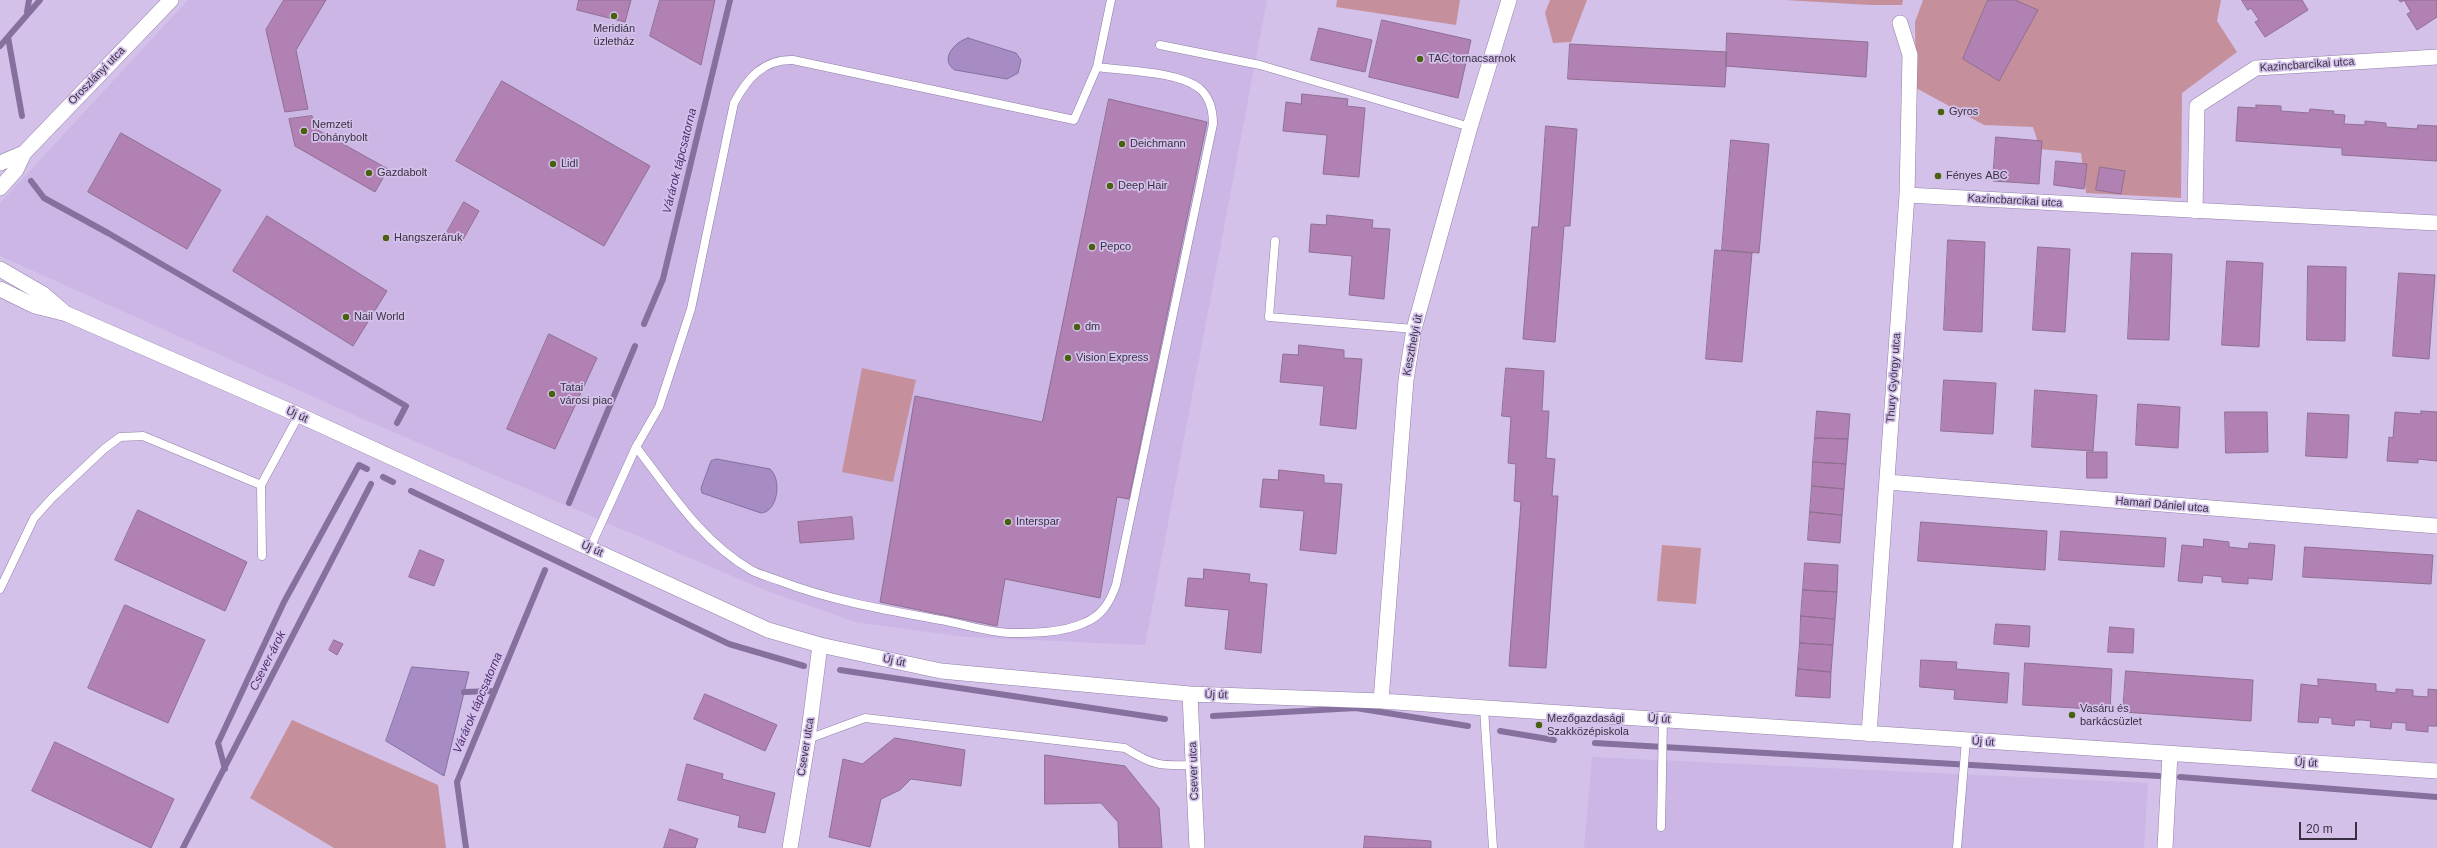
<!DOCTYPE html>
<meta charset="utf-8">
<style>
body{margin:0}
#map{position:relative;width:2437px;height:848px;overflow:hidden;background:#d3c1ea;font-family:Helvetica,sans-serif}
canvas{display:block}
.scale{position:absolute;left:2299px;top:822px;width:58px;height:18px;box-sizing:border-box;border:2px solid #393142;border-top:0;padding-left:5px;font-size:12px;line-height:14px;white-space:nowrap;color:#393142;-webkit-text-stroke:3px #d3c1ea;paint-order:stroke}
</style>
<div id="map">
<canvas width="2437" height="848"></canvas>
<div class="scale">20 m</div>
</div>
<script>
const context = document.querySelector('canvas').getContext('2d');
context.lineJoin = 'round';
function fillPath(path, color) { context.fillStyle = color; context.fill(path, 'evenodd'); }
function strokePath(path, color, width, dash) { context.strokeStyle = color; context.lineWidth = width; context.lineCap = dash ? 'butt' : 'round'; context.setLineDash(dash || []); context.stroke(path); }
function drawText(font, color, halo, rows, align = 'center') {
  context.font = font + ' Helvetica,sans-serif'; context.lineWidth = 3.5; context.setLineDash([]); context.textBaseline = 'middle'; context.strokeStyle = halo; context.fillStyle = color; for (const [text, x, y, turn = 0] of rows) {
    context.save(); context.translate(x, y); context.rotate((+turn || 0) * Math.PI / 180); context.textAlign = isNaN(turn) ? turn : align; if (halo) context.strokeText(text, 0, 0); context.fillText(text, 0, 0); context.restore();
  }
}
fillPath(new Path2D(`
 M188,0H1267L1145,645L965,637L855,622L765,590L365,420L0,256V203Z
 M1592,757L2148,783L2144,848H1584Z`), '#cbb6e6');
fillPath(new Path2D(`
 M1337,0H1460L1456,25L1336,7Z
 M1550,0H1587L1571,42L1553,43L1545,13Z
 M1785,0H1903L1902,5H1870Z
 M1923,0H2221L2217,21L2237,52L2182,93L2181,198L2086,193L2081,153L2040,149L2033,127L1984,125L1916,88L1915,22Z
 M862,368L916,380L893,482L842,472Z
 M1662,545L1701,548L1696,604L1657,601Z
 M292,720L438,785L446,848H334L250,798Z`), '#c5909b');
const water = new Path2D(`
 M968,38L1016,53L1021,60L1018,73L1007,79L955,70C939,60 954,42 968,38Z
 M717,459L770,469C782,479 778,512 761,513L702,493L701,488L711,461Z
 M412,667L469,672L444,776L386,741Z`);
fillPath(water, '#a68bc5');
strokePath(water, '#85709e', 1);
strokePath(new Path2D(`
 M27,12L29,0
 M8,37L22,116
 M0,46L40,0
 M31,181L44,198L108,233L406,406L397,423
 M644,324L663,279L730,0
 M383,477L393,482
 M411,491L729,644L804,666
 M569,503L635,346
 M840,670L1165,719
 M464,692L495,691
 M1213,716L1356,708L1468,726
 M1500,731L1554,740
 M1595,743L2159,776
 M225,769L218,743L284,602L359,465L367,469
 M2180,777L2437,797
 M183,848L371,484
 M466,848L457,782L545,570`), '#85709e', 6);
const building = new Path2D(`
 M284,0H326L296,50L308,109L285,112L266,30Z
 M579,0H631L625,22L577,10Z
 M660,0H715L701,65L650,36Z
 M1988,0H2015L2038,10L1999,81L1963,59Z
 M2242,0H2302L2308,10L2265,37L2255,22L2259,20L2251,8L2248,10Z
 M2399,0H2437V17L2417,30L2407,14L2411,12L2404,0L2401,2Z
 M1382,20L1471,40L1458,98L1369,77Z
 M1319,28L1372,40L1365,72L1311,60Z
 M1727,33L1868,42L1866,77L1726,66Z
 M1570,44L1727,52L1725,87L1568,79Z
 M502,81L650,166L604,246L456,161Z
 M1302,94L1348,99L1347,106L1365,108L1359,177L1323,174L1327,135L1283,131L1286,102L1301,104Z
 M1109,99L1207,122L1129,499L1117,497L1100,598L1005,579L997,626L880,602L915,396L1042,422Z
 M2256,105L2281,106V111L2309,113L2310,109L2334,111L2333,114L2345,115L2344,124L2365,125V121L2386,123V127L2417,129L2418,125L2437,126V161L2342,155V148L2236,141L2238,107L2256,108Z
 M312,116L316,129L388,169L375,192L295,146L289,119Z
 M1546,126L1577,129L1570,226H1564L1555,342L1523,339L1532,227H1538Z
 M121,133L221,190L187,249L88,192Z
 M1996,137L2042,141L2039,184L1993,181Z
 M1731,140L1769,144L1759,253L1722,250Z
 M2056,161L2087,164L2084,189L2054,185Z
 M2100,167L2125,171L2121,194L2096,190Z
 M464,202L479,211L461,243L446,234Z
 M1327,215L1373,220L1372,228L1390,229L1384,299L1349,295L1352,256L1309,252L1311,224L1326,225Z
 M267,216L387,291L353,346L233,271Z
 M1948,240L1985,242L1982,332L1944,330Z
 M2038,247L2070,249L2065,332L2033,330Z
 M1715,250L1752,253L1742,362L1706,359Z
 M2132,253L2172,254L2169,340L2128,339Z
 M2227,261L2263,263L2259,347L2222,345Z
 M2308,266L2346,267L2345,341L2307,340Z
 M2399,273L2435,275L2429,359L2393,356Z
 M549,334L597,358L555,449L507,429Z
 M1299,345L1344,350V358L1362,359L1356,429L1320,425L1324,386L1280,382L1283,354L1298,355Z
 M1506,368L1544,371L1542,411H1549L1546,458L1555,459L1552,496H1558L1546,668L1509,666L1521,502L1514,501L1516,464L1508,463L1511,417L1502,416Z
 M1944,380L1996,383L1993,434L1941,431Z
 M2035,390L2097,395L2093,451L2032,447Z
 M2138,404L2180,407L2178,448L2136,445Z
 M1817,411L1850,414L1848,439L1815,438Z
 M2421,411L2437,412V461L2418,459V463L2387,461L2389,437L2393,438L2395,412L2421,414Z
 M2225,412H2267L2268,452L2226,453Z
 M2308,413L2349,415L2347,458L2306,456Z
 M1815,438L1848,439L1846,464L1813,462Z
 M2087,452H2107V478H2087Z
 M1813,462L1846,464L1844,489L1812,486Z
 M1279,470L1324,475V483L1342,484L1336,554L1300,550L1304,511L1260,507L1263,479L1278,480Z
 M1812,486L1844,489L1842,515L1810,512Z
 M138,510L247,562L225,611L115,560Z
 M1810,512L1842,515L1840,543L1808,540Z
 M852,517L854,539L800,543L798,522Z
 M1921,522L2047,531L2045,570L1918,561Z
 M2061,531L2166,538L2164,567L2059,560Z
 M2204,539L2229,542V547L2248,549L2249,543L2275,545L2272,580L2248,578V584L2222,582V577L2203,575L2202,583L2178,581L2182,545L2203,547Z
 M2305,547L2433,555L2431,584L2303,577Z
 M420,550L444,560L434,586L409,577Z
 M1805,563L1838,565L1837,592L1803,590Z
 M1204,569L1250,574L1249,582L1267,584L1261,653L1225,649L1229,610L1185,606L1188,578L1203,579Z
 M1803,590L1837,592L1835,619L1801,616Z
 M125,605L205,640L168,723L88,688Z
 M1801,616L1835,619L1833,645L1800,643Z
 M1996,624L2030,626L2029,647L1994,644Z
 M2110,627L2134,629L2133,653L2108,652Z
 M334,640L343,644L337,655L329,650Z
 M1800,643L1833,645L1831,672L1798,669Z
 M1921,660L1957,662L1956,669L2009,673L2007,703L1954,699L1955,690L1920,687Z
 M2025,663L2112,669L2110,710L2023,705Z
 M1798,669L1831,672L1830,698L1796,696Z
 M2126,671L2253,680L2251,721L2123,712Z
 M2318,679L2376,684V691L2396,693V689L2413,690V696L2428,697V689L2437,690V726H2428V732L2406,730V723L2392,722L2391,729L2370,727L2371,721L2363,720H2355L2354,726L2332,724V718L2319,717L2318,723L2298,722L2301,684L2318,686Z
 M705,694L777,725L765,751L694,719Z
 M895,738L965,750L961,786L911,779L900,790L881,799L870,847L829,837L843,759L862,764Z
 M55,742L174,799L151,848L32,791Z
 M1045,755L1125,766L1159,808L1162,848H1119L1118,822L1101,803L1045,804Z
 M687,764L723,774L722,779L775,793L765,833L738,827L740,816L678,800Z
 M670,829L698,839L695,848H664Z
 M1365,836L1431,841V848H1364Z`);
fillPath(building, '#b081b2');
strokePath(building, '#8f7090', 1);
const lane = new Path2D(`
 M1160,45L1260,65L1470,127
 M1275,241L1269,317L1414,329
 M636,447C671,492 701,541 751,570C760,575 770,577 780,581C832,601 886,610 941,620C963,624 987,632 1010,633C1034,633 1062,633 1084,623C1102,616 1110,602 1116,585L1213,124C1213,110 1210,97 1199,88C1177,71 1124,71 1097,67
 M590,548L636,447L659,407L691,309L734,103C747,79 763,59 793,60L1074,120L1097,67L1111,0
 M262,556L261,485L299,415
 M0,589L34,518L52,498L104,449L120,437L143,436L261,485
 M1484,708L1493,848
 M808,739L865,718L1125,748C1153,766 1161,766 1194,765
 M1661,827L1663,719
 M1957,848L1966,740`);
const street = new Path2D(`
 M0,163L24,153
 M0,188L16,170L24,153L171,0
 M1907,195L2437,223
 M2195,211L2197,106L2256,68L2437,57
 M0,269L43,294L64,312
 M0,289L35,306L67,314L299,415L768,630L820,645L941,671L1190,694L1381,701L2437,771
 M1887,482L2437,526
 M1190,694L1197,848
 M1381,701L1406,380L1414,329L1470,127L1509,0
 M1869,734L1907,195L1910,55L1900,23
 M790,848L808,739L820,645
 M2165,848L2170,754`);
strokePath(lane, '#917fa6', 9);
strokePath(street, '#917fa6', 16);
strokePath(lane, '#fff', 8);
strokePath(street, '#fff', 15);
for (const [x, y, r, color] of [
 [614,16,4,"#49610e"],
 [1420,59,4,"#49610e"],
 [1941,112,4,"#49610e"],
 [304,131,4,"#49610e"],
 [1122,144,4,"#49610e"],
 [553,164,4,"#49610e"],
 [369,173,4,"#49610e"],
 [1938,176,4,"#49610e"],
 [1110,186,4,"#49610e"],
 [386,238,4,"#49610e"],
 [1092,247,4,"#49610e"],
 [346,317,4,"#49610e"],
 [1077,327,4,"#49610e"],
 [1068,358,4,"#49610e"],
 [552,394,4,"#49610e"],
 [1008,522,4,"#49610e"],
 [2072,715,4,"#49610e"],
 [1539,725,4,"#49610e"]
]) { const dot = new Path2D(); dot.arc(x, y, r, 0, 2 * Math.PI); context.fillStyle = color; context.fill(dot); strokePath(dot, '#d3c1ea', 1.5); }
drawText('11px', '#393142', '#d3c1ea', [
 ["Meridián",614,29,"center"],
 ["üzletház",614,42,"center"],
 ["TAC tornacsarnok",1428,59],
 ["Gyros",1949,112],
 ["Nemzeti",312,125],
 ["Dohánybolt",312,138],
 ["Deichmann",1130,144],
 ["Lidl",561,164],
 ["Gazdabolt",377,173],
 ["Fényes ABC",1946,176],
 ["Deep Hair",1118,186],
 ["Hangszeráruk",394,238],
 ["Pepco",1100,247],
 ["Nail World",354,317],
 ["dm",1085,327],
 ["Vision Express",1076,358],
 ["Tatai",560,388],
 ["városi piac",560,401],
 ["Interspar",1016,522],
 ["Vasáru és",2080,709],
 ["barkácsüzlet",2080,722],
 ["Mezőgazdasági",1547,719],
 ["Szakközépiskola",1547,732]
], 'left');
drawText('11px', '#393142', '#d3c1ea', [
 ["Kazincbarcikai utca",2307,65,-4],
 ["Oroszlányi utca",97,76,-46],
 ["Kazincbarcikai utca",2015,201,3],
 ["Keszthelyi út",1413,345,-79],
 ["Thury György utca",1894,378,-86],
 ["Új út",297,415,24],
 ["Hamari Dániel utca",2162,505,5],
 ["Új út",592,549,24],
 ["Új út",894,661,12],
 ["Új út",1216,695,2],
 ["Új út",1659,719,4],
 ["Új út",1983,742,4],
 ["Csever utca",806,747,-81],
 ["Új út",2306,763,3],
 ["Csever utca",1194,771,-92]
]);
drawText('italic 12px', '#512c73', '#d3c1ea', [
 ["Várárok tápcsatorna",680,161,-76],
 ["Csever-árok",268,661,-63],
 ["Várárok tápcsatorna",478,703,-67]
]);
</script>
